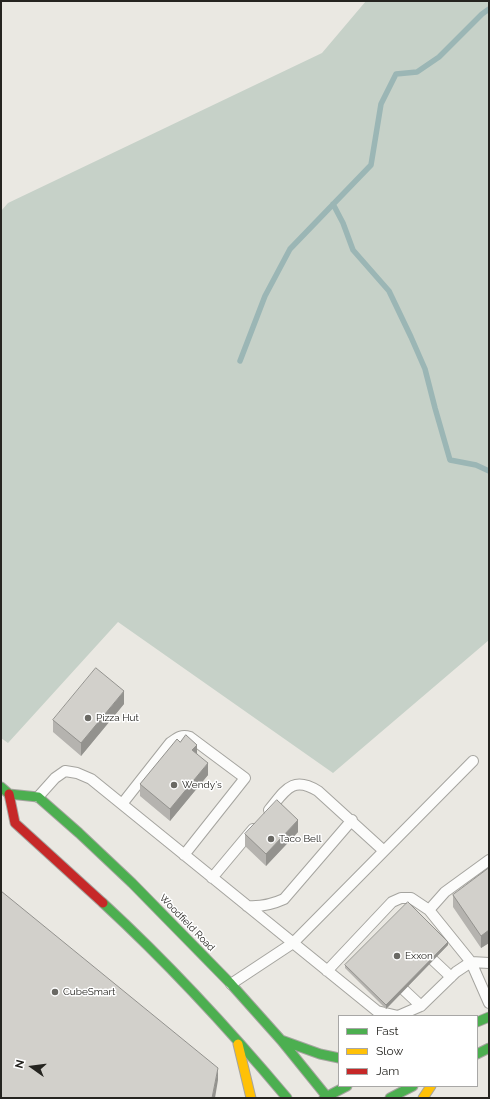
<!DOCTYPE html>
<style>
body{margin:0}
#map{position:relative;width:490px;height:1099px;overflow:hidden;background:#eae8e2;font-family:Raleway,sans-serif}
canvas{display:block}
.frame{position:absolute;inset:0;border:2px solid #252420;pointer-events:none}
.legend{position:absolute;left:338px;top:1015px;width:140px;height:72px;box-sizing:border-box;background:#fff;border:1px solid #a8a7a6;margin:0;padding:5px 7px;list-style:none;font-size:12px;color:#252420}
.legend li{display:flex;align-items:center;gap:8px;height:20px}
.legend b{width:20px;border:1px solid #a8a7a6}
.north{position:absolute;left:12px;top:1047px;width:40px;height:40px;-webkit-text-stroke:3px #fff;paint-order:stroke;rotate:284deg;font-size:11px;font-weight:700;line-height:16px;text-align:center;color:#252420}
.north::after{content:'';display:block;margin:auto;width:14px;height:18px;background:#252420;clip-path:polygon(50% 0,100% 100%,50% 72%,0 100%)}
</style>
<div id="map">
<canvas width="490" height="1099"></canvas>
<div class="frame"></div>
<ul class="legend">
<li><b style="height:5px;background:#4caf50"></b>Fast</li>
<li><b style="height:5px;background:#ffc107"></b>Slow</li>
<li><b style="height:5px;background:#c62828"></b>Jam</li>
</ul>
<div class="north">N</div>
</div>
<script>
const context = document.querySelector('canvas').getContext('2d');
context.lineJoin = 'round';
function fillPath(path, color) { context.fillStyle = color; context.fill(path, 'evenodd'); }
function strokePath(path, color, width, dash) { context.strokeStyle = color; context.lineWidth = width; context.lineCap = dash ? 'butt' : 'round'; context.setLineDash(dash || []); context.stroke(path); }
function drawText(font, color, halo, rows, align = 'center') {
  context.font = font + ' Raleway,sans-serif'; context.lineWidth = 3; context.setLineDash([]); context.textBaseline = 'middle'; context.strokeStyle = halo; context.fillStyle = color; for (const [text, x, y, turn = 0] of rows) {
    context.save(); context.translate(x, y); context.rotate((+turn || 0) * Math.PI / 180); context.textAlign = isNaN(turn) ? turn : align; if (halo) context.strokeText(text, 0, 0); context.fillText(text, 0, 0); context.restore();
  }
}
fillPath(new Path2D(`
 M366,1H489V640L333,773L118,622L8,743L1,738V211L8,203L322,53Z`), '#c6d1c8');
strokePath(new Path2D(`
 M333,204L343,223L353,250L389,291L411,337L425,369L435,408L450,460L476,465L489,471
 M240,361L265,296L290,249L371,165L381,104L396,74L417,72L439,57L482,14L489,9`), '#9bb6b5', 5.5);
const lane = new Path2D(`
 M38,797L55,778L65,771L77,773L91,779L377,1011L398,1016L421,1006L456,972L471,962L489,963
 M122,804L170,743C177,738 181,734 190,737L245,778L184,855
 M269,810C285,791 292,775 318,791L384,851
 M212,878L253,829
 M247,906C261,907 271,905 284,899L352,820
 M429,910L445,892L489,860
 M433,960L451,977
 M327,971L392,902L401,898H411L429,910L471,962L489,1003
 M231,984L293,943L473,761
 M404,990L421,1006`);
const fast = new Path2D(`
 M1,787L9,794L38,797L79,833L132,883L231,984L281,1040L328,1098
 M103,903C168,963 230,1030 287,1098
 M477,1022L489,1017
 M281,1040L320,1054L339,1058
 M477,1054L489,1048
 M324,1098L347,1086
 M390,1098L413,1086`);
const slow = new Path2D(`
 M238,1044L251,1098
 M423,1098L431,1086`);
const jam = new Path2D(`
 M9,794L15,823L103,903`);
strokePath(lane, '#a5a49f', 12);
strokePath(fast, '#a5a49f', 11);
strokePath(slow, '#a5a49f', 11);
strokePath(jam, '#a5a49f', 11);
strokePath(lane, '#fcfcfb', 10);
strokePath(fast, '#4caf50', 9);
strokePath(slow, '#ffc107', 9);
strokePath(jam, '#c62828', 9);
fillPath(new Path2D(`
 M124,704L81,756L53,732V720Z
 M180,742L197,753L208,775L170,821L140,796V784Z
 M298,832L266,866L245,846V834Z
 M489,868V943L481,948L453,907V895Z
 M448,945L386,1009L345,968V965Z`), '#b5b3af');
fillPath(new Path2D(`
 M124,691V704L81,756V743Z
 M197,745V757L192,750Z
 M208,763V775L170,821V809Z
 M298,820V832L266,866V854Z
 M489,930V943L481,948V936Z
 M448,942V945L386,1009V1005Z
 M218,1068V1080L215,1098H212Z`), '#93928e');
const building = new Path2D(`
 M96,668L124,691L81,743L53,720Z
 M186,735L197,745L192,750L208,763L170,809L140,784L177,739L180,742Z
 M277,800L298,820L266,854L245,834Z
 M489,868V930L481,936L453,895Z
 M1,891L218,1068L212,1098H1Z
 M408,902L448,942L386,1005L345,965Z`);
fillPath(building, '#d2d0cb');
strokePath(building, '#93928e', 1);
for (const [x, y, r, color] of [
 [88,718,4,"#6a6964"],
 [174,785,4,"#6a6964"],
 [271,839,4,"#6a6964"],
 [397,956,4,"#6a6964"],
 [55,992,4,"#6a6964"]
]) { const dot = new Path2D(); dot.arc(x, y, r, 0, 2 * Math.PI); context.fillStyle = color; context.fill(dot); strokePath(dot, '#fff', 1.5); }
drawText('10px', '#252420', '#fff', [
 ["Pizza Hut",96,718],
 ["Wendy's",182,785],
 ["Taco Bell",279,839],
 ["Exxon",405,956],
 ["CubeSmart",63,992]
], 'left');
drawText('10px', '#252420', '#fff', [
 ["Woodfield Road",187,923,46]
]);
</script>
